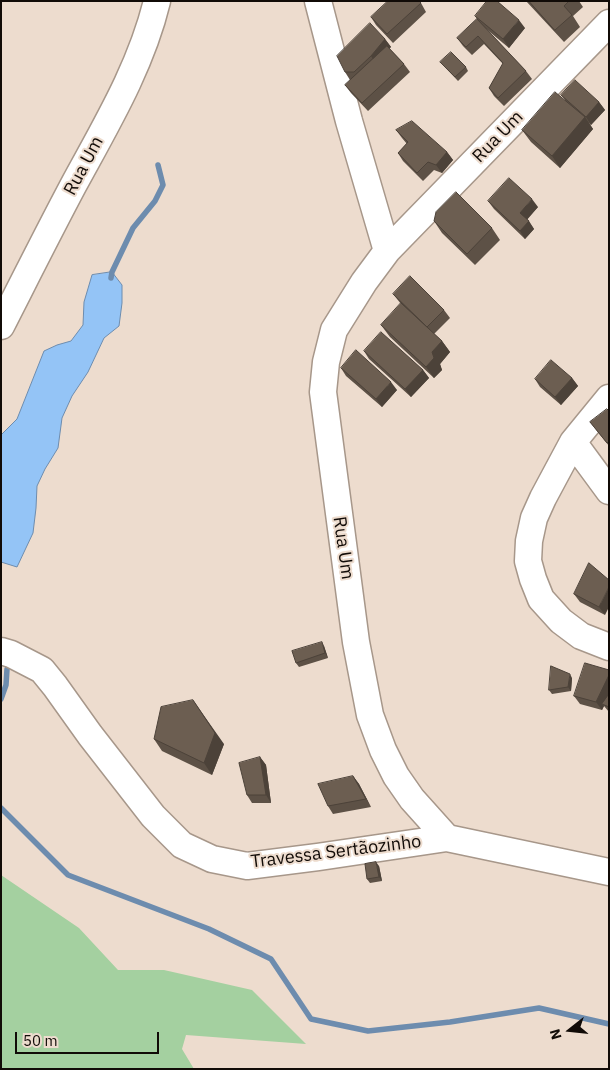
<!DOCTYPE html>
<meta charset="utf-8">
<style>
body{margin:0}
#map{position:relative;width:610px;height:1070px;overflow:hidden;background:#eddcce;font-family:"IBM Plex Sans",sans-serif}
canvas{display:block}
.frame{position:absolute;inset:0;border:2px solid #110b07;pointer-events:none}
.north{position:absolute;left:545px;top:1005px;width:50px;height:50px;-webkit-text-stroke:4px #eddcce;paint-order:stroke;rotate:254deg;font-size:14px;font-weight:700;line-height:20px;text-align:center;color:#110b07}
.north::after{content:'';display:block;margin:auto;width:18px;height:22px;background:#110b07;clip-path:polygon(50% 0,100% 100%,50% 72%,0 100%)}
.scale{position:absolute;left:15px;top:1032px;width:144px;height:22px;box-sizing:border-box;border:2px solid #110b07;border-top:0;padding-left:6px;font-size:15px;line-height:18px;white-space:nowrap;color:#110b07;-webkit-text-stroke:4px #eddcce;paint-order:stroke}
</style>
<div id="map">
<canvas width="610" height="1070"></canvas>
<div class="frame"></div>
<div class="north">N</div>
<div class="scale">50 m</div>
</div>
<script>
const context = document.querySelector('canvas').getContext('2d');
context.lineJoin = 'round';
function fillPath(path, color) { context.fillStyle = color; context.fill(path, 'evenodd'); }
function strokePath(path, color, width, dash) { context.strokeStyle = color; context.lineWidth = width; context.lineCap = dash ? 'butt' : 'round'; context.setLineDash(dash || []); context.stroke(path); }
function drawText(font, color, halo, rows, align = 'center') {
  context.font = font + ' "IBM Plex Sans",sans-serif'; context.lineWidth = 4; context.setLineDash([]); context.textBaseline = 'middle'; context.strokeStyle = halo; context.fillStyle = color; for (const [text, x, y, turn = 0] of rows) {
    context.save(); context.translate(x, y); context.rotate((+turn || 0) * Math.PI / 180); context.textAlign = isNaN(turn) ? turn : align; if (halo) context.strokeText(text, 0, 0); context.fillText(text, 0, 0); context.restore();
  }
}
fillPath(new Path2D(`
 M1,875L79,928L118,970H164L252,990L306,1044L186,1035L182,1049L194,1069H1Z`), '#a4d0a0');
const water = new Path2D(`
 M112,272L122,285V303L119,326L104,338L88,372L72,396L62,418L58,448L45,469L37,486L36,508L33,533L17,567L1,562V435L17,419L44,351L57,345L71,341L83,325L84,302L92,275Z`);
fillPath(water, '#94c4f6');
strokePath(water, '#6d8cae', 1);
strokePath(new Path2D(`
 M111,278L112,272L133,228L155,201L163,185L158,165
 M1,699L6,685L7,669
 M1,808L68,875L209,929L271,959L311,1019L368,1031L450,1022L539,1008L609,1024`), '#6d8cae', 5.5);
const minor = new Path2D(`
 M318,1L349,121L387,251
 M1,326C25,279 49,231 74,184C106,125 141,67 157,1
 M609,398L573,442L543,498L534,518L529,541L528,561L533,579L541,599L561,621L581,636L609,647
 M573,442L609,491
 M1,651L11,654L42,670L55,686L90,735L153,816L182,845L212,859L247,866L318,857L447,838L609,872
 M447,838L412,799L396,776L383,750L370,715L356,642L323,392L326,362L334,330L364,282L387,251L609,23`);
strokePath(minor, '#a7978a', 29);
strokePath(minor, '#fff', 26);
fillPath(new Path2D(`
 M526,1H579L583,7L573,16L580,27L564,42Z
 M421,3L426,12L393,43L376,25L371,17Z
 M475,16L525,28L509,48L485,28L526,71L532,79L504,106L494,96L489,88L503,64L484,44L472,55L463,46L457,38L477,19Z
 M385,39L391,47L389,48L404,64L410,72L368,111L351,93L345,85L350,80L345,72Z
 M440,62L466,67L468,71L458,81Z
 M561,95L599,102L605,110L591,125L589,123L593,129L560,168L531,142L522,130L565,100Z
 M396,130L447,152L453,160L442,173L434,170L423,181L403,161L398,153L407,144L402,138Z
 M488,201L538,207L527,219L534,229L525,239L494,209Z
 M434,221L492,228L500,240L475,265L442,233Z
 M393,294L444,310L450,318L434,334L442,341L450,352L440,364L442,370L434,378L390,337L381,325L401,304Z
 M364,351L423,370L429,378L411,397L369,359Z
 M341,368L397,390L382,407L346,376Z
 M572,378L578,386L561,405L540,387L535,379Z
 M609,411V446L590,422Z
 M589,563L605,615L580,602L574,594Z
 M324,646L328,658L299,667L296,663Z
 M609,670V712L604,706L602,710L580,704L574,696Z
 M572,678L571,691L552,694L549,690Z
 M154,739L224,744L212,775L162,751Z
 M260,757L266,765L271,803H252L247,795Z
 M353,776L359,784L371,807L333,814L328,806Z
 M379,866L382,881L370,883L367,879Z`), '#5d5146');
fillPath(new Path2D(`
 M519,20L525,28L509,48L503,39Z
 M385,39L391,47L376,64L371,56Z
 M599,102L605,110L591,125L586,117Z
 M585,117L593,129L560,168L552,156Z
 M447,152L453,160L442,173L436,165Z
 M532,199L538,207L526,221L520,213Z
 M529,221L534,229L525,239L520,231Z
 M442,341L450,352L440,364L442,370L434,378L426,367L432,352Z
 M423,370L429,378L411,397L405,389Z
 M572,378L578,386L561,405L555,397Z
 M391,382L397,390L382,407L376,399Z
 M609,587V607L605,615L599,607Z
 M322,642L324,646L328,658L325,653Z
 M570,674L572,678L571,691L568,687Z
 M609,675V695L602,704L604,706L602,710L596,702Z
 M193,700L224,744L212,775L204,763Z
 M260,757L266,765L271,803L266,795Z
 M353,776L359,784L371,807L366,799Z
 M376,862L379,866L382,881L379,877Z`), '#4c4239');
const building = new Path2D(`
 M388,1H419L421,3L387,34L371,17Z
 M487,1H497L519,20L503,39L475,16Z
 M529,1H569L564,6L572,15L555,30Z
 M477,19L526,71L498,98L489,88L503,63L478,36L466,47L457,38Z
 M370,23L385,39L371,56L354,72H345L337,56Z
 M387,46L404,64L362,103L345,85Z
 M451,52L466,67L455,77L440,62Z
 M575,80L599,102L586,117L561,95Z
 M555,92L585,117L552,156L522,130Z
 M412,121L447,152L436,165L428,162L417,173L398,153L408,142L396,130Z
 M509,178L532,199L520,213L529,221L520,231L488,201Z
 M456,192L492,228L467,254L434,221L436,212Z
 M410,276L444,310L427,327L393,294Z
 M401,303L442,341L432,352L434,358L426,367L381,325Z
 M381,332L423,370L405,389L364,351Z
 M356,350L391,382L376,399L341,368Z
 M551,360L572,378L555,397L535,379Z
 M607,409L609,411V441L607,443L590,422Z
 M589,563L609,580V587L599,607L574,594Z
 M322,642L325,653L296,663L292,651Z
 M585,663L609,670V675L596,702L574,696Z
 M551,666L570,674L568,687L549,690Z
 M609,694V707L602,704Z
 M193,700L215,733L204,763L154,739L161,707Z
 M260,757L266,795H247L239,763Z
 M353,776L366,799L328,806L318,784Z
 M376,862L379,877L367,879L365,864Z`);
fillPath(building, '#6c5e51');
strokePath(building, '#4c4239', 1);
drawText('18px', '#110b07', '#eddcce', [
 ["Rua Um",498,137,-46],
 ["Rua Um",84,166,-62],
 ["Rua Um",343,548,82],
 ["Travessa Sertãozinho",336,852,-7]
]);
</script>
